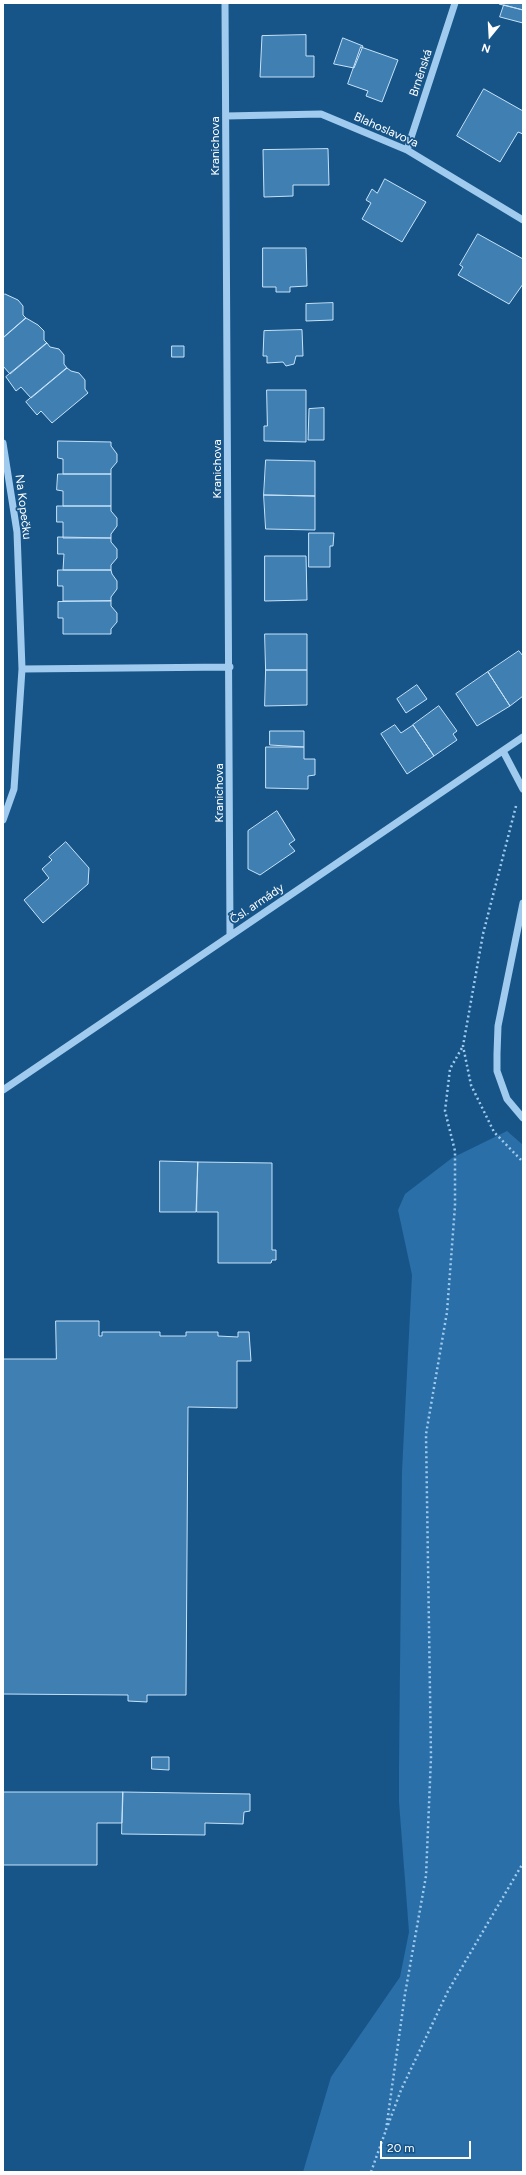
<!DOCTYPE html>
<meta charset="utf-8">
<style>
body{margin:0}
#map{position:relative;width:526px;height:2175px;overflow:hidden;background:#175589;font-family:Figtree,sans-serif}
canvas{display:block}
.frame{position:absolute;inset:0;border:4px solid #fff;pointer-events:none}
.north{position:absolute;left:470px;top:16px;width:40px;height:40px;-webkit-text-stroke:3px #175589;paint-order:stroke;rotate:198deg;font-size:11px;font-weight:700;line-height:16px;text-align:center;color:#fff}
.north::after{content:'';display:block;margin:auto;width:14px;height:18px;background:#fff;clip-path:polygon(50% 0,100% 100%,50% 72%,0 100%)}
.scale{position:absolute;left:380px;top:2141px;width:91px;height:18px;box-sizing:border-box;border:2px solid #fff;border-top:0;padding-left:5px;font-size:12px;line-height:14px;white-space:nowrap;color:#fff;-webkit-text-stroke:3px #175589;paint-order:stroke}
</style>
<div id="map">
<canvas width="526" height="2175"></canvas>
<div class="frame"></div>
<div class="north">N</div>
<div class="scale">20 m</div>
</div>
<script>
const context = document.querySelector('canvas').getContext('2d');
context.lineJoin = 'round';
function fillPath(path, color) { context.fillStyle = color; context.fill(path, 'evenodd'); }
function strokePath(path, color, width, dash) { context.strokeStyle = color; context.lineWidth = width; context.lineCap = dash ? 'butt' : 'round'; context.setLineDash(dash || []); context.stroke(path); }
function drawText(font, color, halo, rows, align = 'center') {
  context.font = font + ' Figtree,sans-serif'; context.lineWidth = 3.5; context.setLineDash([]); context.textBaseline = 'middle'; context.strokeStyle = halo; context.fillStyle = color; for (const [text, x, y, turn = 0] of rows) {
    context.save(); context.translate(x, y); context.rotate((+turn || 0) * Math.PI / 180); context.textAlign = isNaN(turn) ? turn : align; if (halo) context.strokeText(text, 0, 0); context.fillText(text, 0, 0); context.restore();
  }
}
fillPath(new Path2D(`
 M507,1131L523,1145V2172H303L331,2077L400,1977L409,1932L399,1802V1767L402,1471L412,1275L398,1210L405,1194L452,1158Z`), '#2a6fa8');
const building = new Path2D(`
 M523,3V10L499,4V3Z
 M504,5L523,10V23L500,17Z
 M306,35V56H314V77H260L262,36Z
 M343,38L363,46L354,68L334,64Z
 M361,47L398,60L382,102L366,96L368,91L348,84Z
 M484,89L523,111V134L518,132L500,162L457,136Z
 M328,149L329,185H293V196L264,197L263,150Z
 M385,179L426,202L402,242L362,219L371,203L366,200L372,189L377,193Z
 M478,234L523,259V284L509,304L458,275L463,267L460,265Z
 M263,248H306L307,286L290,287V292H276V287H263Z
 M5,294L18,300L23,306V315L26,318L3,338V296Z
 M333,303V320L306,321V304Z
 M26,318L38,325L44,331V340L47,343L10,374L3,366V338Z
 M302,330L303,356H296L294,364L286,366L283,362L267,363V356H263L264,331Z
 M47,343L50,347L59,349L64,355V364L67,368L31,398L21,387L16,391L6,377Z
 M172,346H184V357H172Z
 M67,368L71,371L79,373L85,380V389L88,393L52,423L41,411L37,415L26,402Z
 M267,390H306V442L264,441V426H267Z
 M324,408V440H308L309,409Z
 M58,441L111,442V446L117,454V462L111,469V474H63V459L58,458Z
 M266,460L315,461V496L264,495Z
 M58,474H111V506H63V491L57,490Z
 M264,495L315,496V530L266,529Z
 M57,506H111V511L117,518V526L111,534V538H63V522H57Z
 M309,533H334L333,546H330V567H309Z
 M58,537L111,538V542L117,549V558L111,565V570H63L64,554H58Z
 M265,556H306L307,600L265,601Z
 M58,570H111L112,574L117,581V589L111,597V601H63V586H58Z
 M111,601V606L117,613V622L111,629V634H63V618H58V602Z
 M265,634H307V670H266Z
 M519,651L523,656V696L510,706L488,672Z
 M266,670H307V705L265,706Z
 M488,672L510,706L477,726L456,694Z
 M417,685L427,699L406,713L397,699Z
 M439,706L457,731L453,734L457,740L434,756L413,725Z
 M395,725L401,733L413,725L434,756L407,774L381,734Z
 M270,731H304V747L270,745Z
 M266,747H304V759H315V775L308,776V789L266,788Z
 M277,811L295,840L289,844L295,851L260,875L248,869V831Z
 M66,842L89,868L88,884L43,923L24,900L49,878L42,869L52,860L49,857Z
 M160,1161L198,1162L196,1212H160Z
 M198,1162L272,1163V1250H276V1260H272L271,1263H218V1212H197Z
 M56,1321H99V1336H102V1332H160V1336H186V1332H218V1336L238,1337V1332H249L251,1361H237V1408L188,1407L186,1695H147V1702L128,1701V1695L3,1694V1359H56Z
 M152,1757H169V1770L152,1769Z
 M3,1792H123L122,1823H97V1865H3Z
 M123,1792L250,1794V1811L244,1812L243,1824L205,1823V1835L122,1834Z`);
fillPath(building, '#407fb2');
strokePath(building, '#c6e3fa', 1);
strokePath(new Path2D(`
 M516,806L483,934L463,1046L471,1085L494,1132L523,1162
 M388,2125L401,2090L448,1991L523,1863
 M386,2130L405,1994L426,1876L431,1757L426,1434L447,1312L455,1206V1151L445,1111L450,1069L463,1046
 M371,2172L386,2130`), '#a0cbee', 2.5, [2, 3]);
strokePath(new Path2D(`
 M225,3L230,936
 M226,116L321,114L407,150L523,220
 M407,150L455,3
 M3,443L17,532L22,669L14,789L3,820
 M22,669L230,667
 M503,751L523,789
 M523,903L498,1026L497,1054V1071L507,1099L523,1118
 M3,1090L523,737`), '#a0cbee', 7);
drawText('12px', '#fff', '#175589', [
 ["Brněnská",421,73,-72],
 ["Blahoslavova",386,130,24],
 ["Kranichova",215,146,-90],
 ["Kranichova",217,469,-90],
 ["Na Kopečku",23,507,83],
 ["Kranichova",219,793,-90],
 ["Čsl. armády",257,904,-34]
]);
</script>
